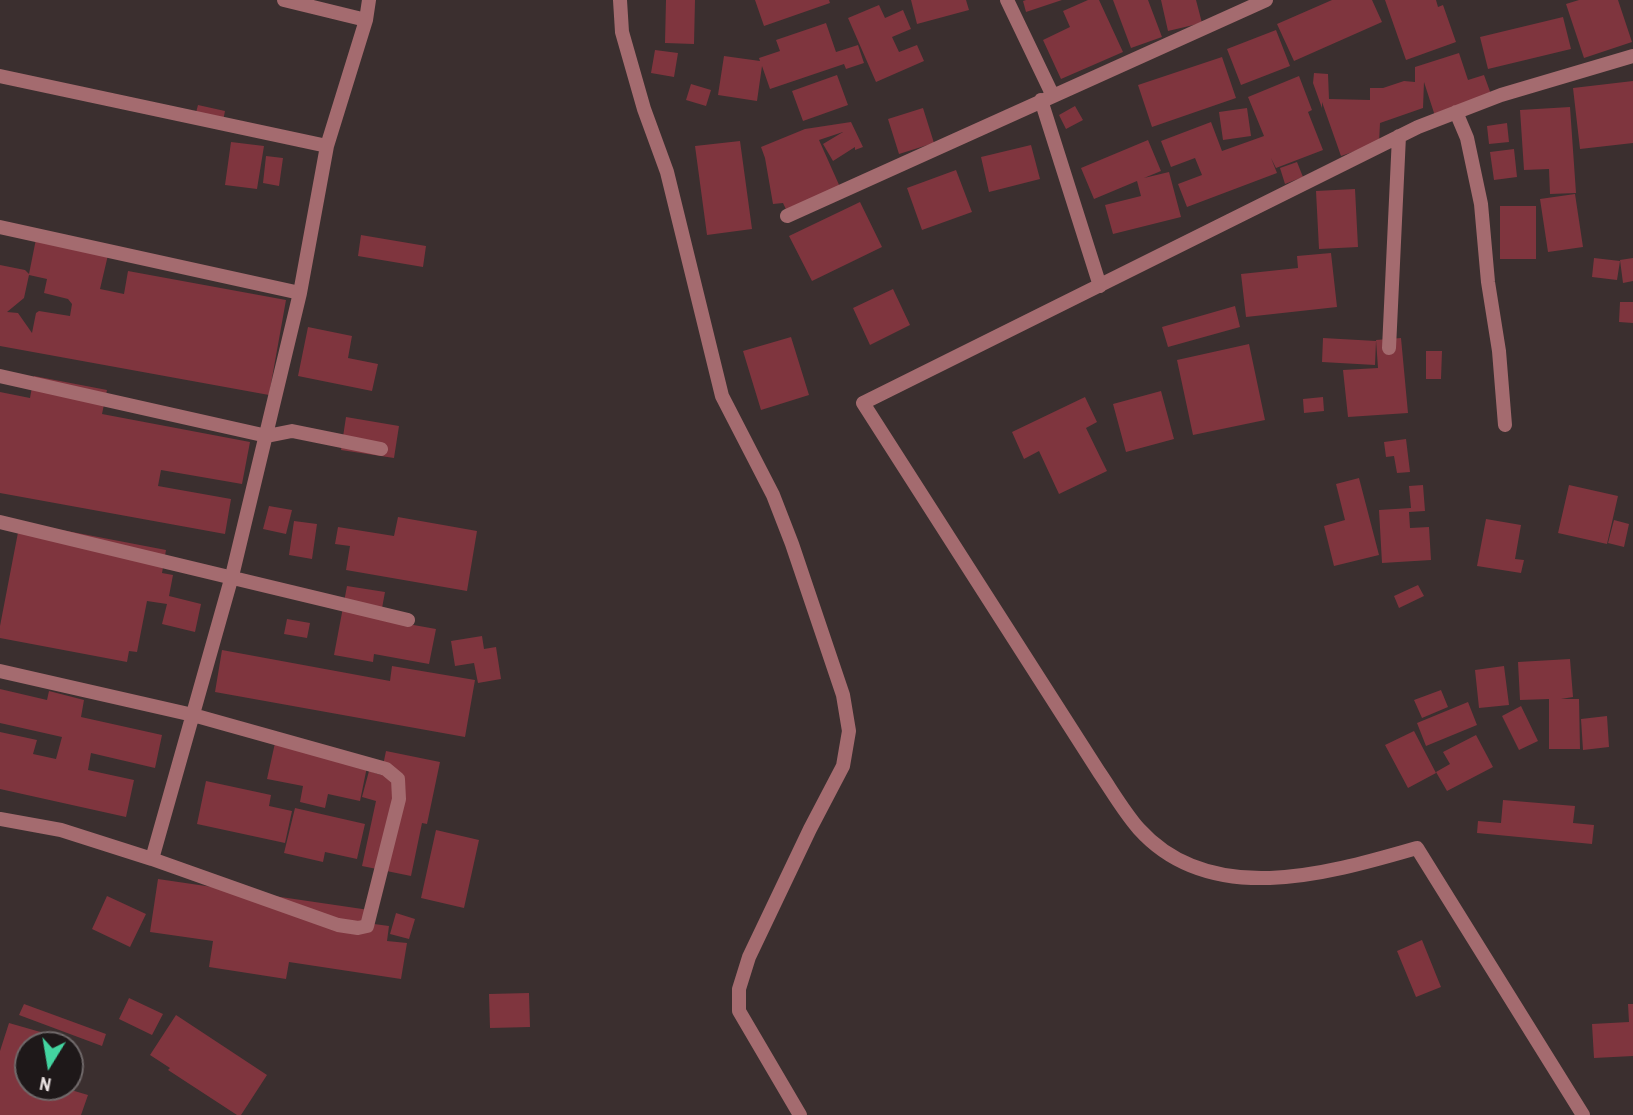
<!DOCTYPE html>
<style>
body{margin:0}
#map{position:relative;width:1633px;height:1115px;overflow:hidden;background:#3b2f2f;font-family:"Archivo Narrow",sans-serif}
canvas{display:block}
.north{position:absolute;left:14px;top:1031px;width:70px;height:70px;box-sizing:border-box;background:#1e1819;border:2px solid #70696a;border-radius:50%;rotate:191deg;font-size:19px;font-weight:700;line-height:28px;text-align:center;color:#ebe3e3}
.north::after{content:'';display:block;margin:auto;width:24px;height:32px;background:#43d4a0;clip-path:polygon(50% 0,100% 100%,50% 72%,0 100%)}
</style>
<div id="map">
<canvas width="1633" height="1115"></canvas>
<div class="north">N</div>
</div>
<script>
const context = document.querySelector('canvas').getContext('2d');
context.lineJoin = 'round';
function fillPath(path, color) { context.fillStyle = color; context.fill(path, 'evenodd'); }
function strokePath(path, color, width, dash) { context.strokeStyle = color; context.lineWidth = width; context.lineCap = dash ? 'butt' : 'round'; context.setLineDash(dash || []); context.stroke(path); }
fillPath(new Path2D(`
 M666,0H695L694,44L665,43Z
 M755,0H829L830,3L764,26Z
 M911,0H966L969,10L917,24Z
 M1026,0H1062L1026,12L1023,1Z
 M1088,0H1099L1123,52L1061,79L1043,40L1070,27L1063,11Z
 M1113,0H1148L1162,37L1131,48Z
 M1161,0H1196L1202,23L1168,31Z
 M1332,0H1372L1382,22L1294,61L1277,24Z
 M1385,0H1436L1438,7L1443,5L1456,42L1406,60Z
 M1579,0H1618L1632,42L1584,58L1566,4Z
 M879,5L885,18L903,10L911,29L892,37L899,52L917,45L924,61L876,82L848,18Z
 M1563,17L1571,49L1488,69L1480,37Z
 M826,23L836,52L858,45L864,63L846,69L844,64L770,89L762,66L757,101L718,95L724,56L760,61L759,58L780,51L776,40Z
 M1276,30L1290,66L1241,85L1227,49Z
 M655,50L678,53L674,77L651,73Z
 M1459,53L1468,80L1484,75L1492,97L1435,116L1424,82L1423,108L1380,123L1379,143L1341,156L1322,102V108L1313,83L1314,73L1328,74L1329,99L1370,100V88H1383L1404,81L1415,82V67Z
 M1222,57L1236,98L1152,127L1138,85Z
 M837,75L848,105L803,121L792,91Z
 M1299,76L1312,110L1308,112L1323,150L1276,168L1271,158L1277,173L1187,207L1178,184L1202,175L1195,158L1171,167L1161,141L1211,122L1222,151L1264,136L1248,97Z
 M1633,81V143L1580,149L1573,88Z
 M691,84L711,90L706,106L686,100Z
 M198,105L225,111L222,126L194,120Z
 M1075,106L1083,120L1066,129L1059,115Z
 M1570,107L1576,193L1550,194L1549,169L1524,170L1520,110Z
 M923,108L934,143L899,154L888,119Z
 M1247,108L1251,136L1223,140L1219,112Z
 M851,122L863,147L855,150V147L833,161L823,144L843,132L819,140L840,187L790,218L783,203L773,204L765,158L761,147L805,129Z
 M1507,123L1509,142L1489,144L1487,126Z
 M1148,140L1161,171L1144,178L1169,172L1181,217L1113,234L1105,205L1141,196L1137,181L1094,199L1081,168Z
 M740,141L752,229L707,235L695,146Z
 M231,142L264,146L257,189L225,185Z
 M1031,145L1040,179L989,192L981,157Z
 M1514,149L1517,177L1494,180L1490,152Z
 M266,156L283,158L279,186L263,183Z
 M1297,162L1303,177L1285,184L1280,168Z
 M956,170L972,212L922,230L907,188Z
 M1355,189L1358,247L1319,249L1316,191Z
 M1575,194L1583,247L1548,252L1540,199Z
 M860,202L882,247L812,281L789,236Z
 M1500,206H1536V259H1500Z
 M361,235L426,246L423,267L358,256Z
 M36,239L108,255L100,289L124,294L128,271L286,300L269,395L0,346V265L25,270L29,274ZM29,275L47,279L44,293L68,299L72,304L70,316L39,311L36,313L32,333L18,313L7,312L24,298Z
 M1331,253L1337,307L1246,317L1241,274L1298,268L1297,256Z
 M1594,258L1620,261L1617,280L1592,277Z
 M1633,258V281L1623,283L1620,260Z
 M893,289L910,325L870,345L853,308Z
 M1620,302H1633V323L1619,322Z
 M1235,306L1240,327L1168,347L1162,327Z
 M308,327L352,336L348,358L378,364L372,391L298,376Z
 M791,337L809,395L761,410L743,351Z
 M1323,338L1376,341L1375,365L1322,362Z
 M1401,338L1408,413L1348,417L1343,370L1378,368L1376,340Z
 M1249,344L1265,420L1193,435L1177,360Z
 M1426,351H1442L1441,379H1426Z
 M34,376L107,390L102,414L250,442L242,484L161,470L158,486L231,499L225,534L0,493V392L30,398Z
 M1161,391L1174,439L1126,452L1113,404Z
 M1085,397L1097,422L1086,428L1107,471L1059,494L1039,451L1024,459L1012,432Z
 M1323,397L1324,411L1304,413L1303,399Z
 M346,417L399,426L394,458L341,450Z
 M1406,439L1410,472L1397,473L1394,456L1386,457L1384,442Z
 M1359,478L1379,555L1334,566L1324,526L1345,520L1336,484Z
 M1423,485L1425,511L1409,512L1410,528L1429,527L1431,560L1382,563L1379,510L1411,508L1409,486Z
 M1569,485L1618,496L1607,544L1558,533Z
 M269,506L292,510L286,534L263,529Z
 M398,517L477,531L467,591L346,570L350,546L335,544L338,527L394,536Z
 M1486,519L1521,525L1515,559L1524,560L1521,573L1477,566Z
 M1614,520L1629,524L1624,547L1608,543Z
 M294,521L317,524L312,559L289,555Z
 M20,522L166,550L162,573L173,575L169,596L201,604L195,632L162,624L167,604L147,601L137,652L129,651L127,662L0,638V626Z
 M1418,585L1424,596L1399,608L1394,596Z
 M347,586L385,592L380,619L436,629L429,664L374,654L373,662L334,655Z
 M287,619L310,623L307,638L284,634Z
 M482,636L484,649L496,647L501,679L478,683L474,663L455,666L451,641Z
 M222,650L390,681L392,666L475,680L465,737L215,692Z
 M1570,659L1573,697L1561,699H1579L1580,749H1549V699L1520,700L1518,662Z
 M1504,666L1509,705L1479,708L1475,670Z
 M0,689L47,700L49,691L84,700L81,717L162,735L155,768L91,753L88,770L134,780L126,817L0,789V732L37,740L33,754L56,759L62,737L0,723Z
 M1441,690L1448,707L1422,718L1414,700Z
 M1468,702L1477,725L1426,746L1417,723Z
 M1521,706L1538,741L1519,750L1502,716Z
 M1607,716L1609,747L1583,750L1581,719Z
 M1414,731L1436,773L1408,788L1385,745Z
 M1476,735L1493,767L1447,791L1436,772L1450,764L1443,752Z
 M275,743L368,762L360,801L328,794L325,808L300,802L303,786L267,779Z
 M386,751L440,762L427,824L422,823L411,876L362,866L376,801L362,797L369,771L381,775Z
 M206,781L271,795L269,806L292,811L285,843L197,824Z
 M1503,800L1575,806L1573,823L1594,825L1592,844L1477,833L1478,821L1501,823Z
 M295,808L365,824L357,859L325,852L323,862L284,853Z
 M436,830L479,840L464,908L421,898Z
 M158,879L376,911L374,924L389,926L387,941L407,943L401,979L289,962L286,979L209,967L213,941L150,932Z
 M107,896L146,914L130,947L92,929Z
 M396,913L415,919L409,939L390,934Z
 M1422,940L1441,987L1416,997L1397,951Z
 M529,993L530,1027L490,1028L489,994Z
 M129,998L163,1014L152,1035L119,1019Z
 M24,1004L106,1034L102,1046L19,1015Z
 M1628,1004H1633V1056L1594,1058L1592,1024L1629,1022Z
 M176,1015L267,1075L241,1115H237L168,1070L170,1068L150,1055Z
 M9,1023L44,1033L41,1045H28V1087H70V1059L80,1062L71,1090L88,1095L81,1115H0V1051Z`), '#7f353e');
strokePath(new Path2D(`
 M284,0L366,20
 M620,0L622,32L644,109L667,172L722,396L773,495L792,544L843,695L849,731L843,766L810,829L749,957L739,989V1011L800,1115
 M1007,0L1053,96
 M0,76L327,146
 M1041,100L1100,286
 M1456,112L1467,138L1481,204L1488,282L1499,351L1505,425
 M787,216L1266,0
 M0,227L300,293
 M1389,348L1399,136
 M0,376L267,436L292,431L381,449
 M0,522L408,620
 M0,671L193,715L386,769L398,779L399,799L367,926L358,928L338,925L152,859L61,830L0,819
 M152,859L232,576L300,293L327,146L366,20L369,0
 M1583,1115L1417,848C1330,873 1211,909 1139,829C1124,812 1112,791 1099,772L863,403L1418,127L1501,95L1633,56`), '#a46b6f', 14);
</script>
